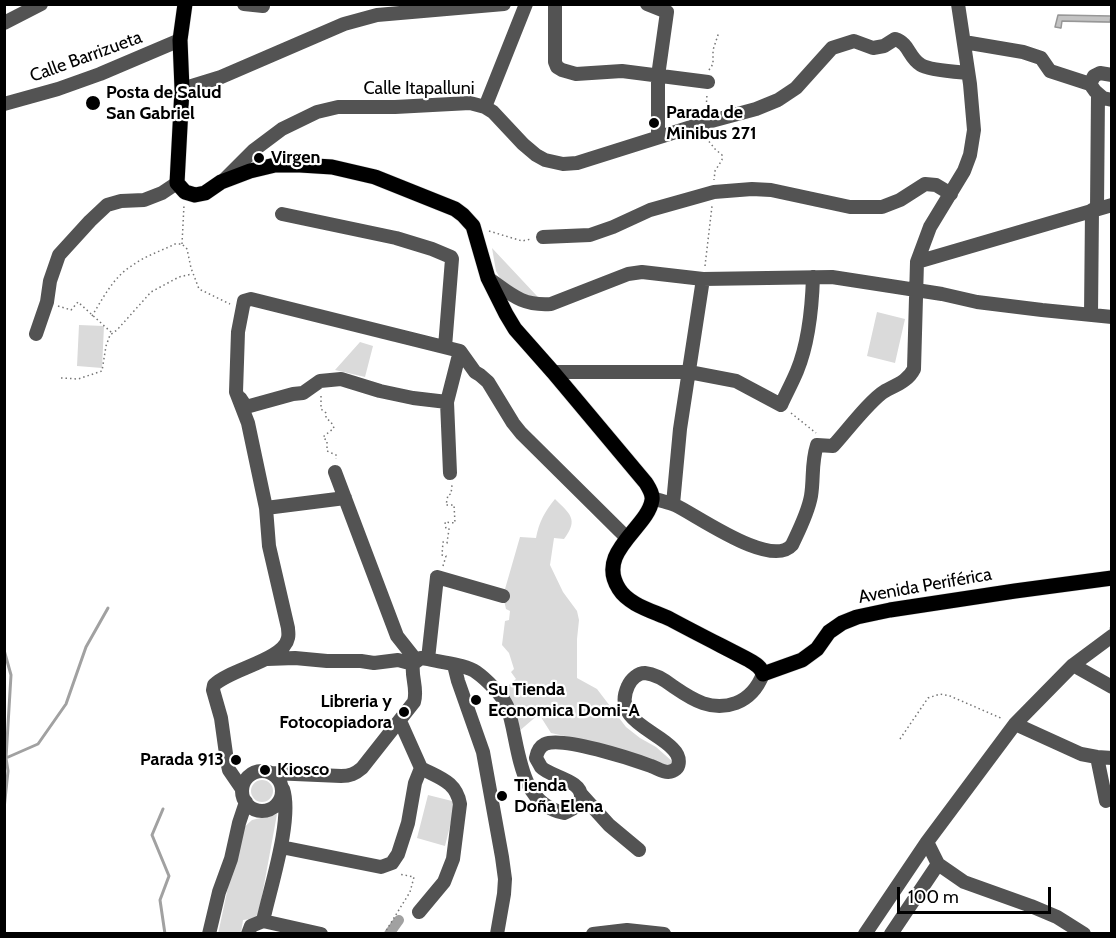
<!DOCTYPE html>
<meta charset="utf-8">
<style>
body{margin:0}
#map{position:relative;width:1116px;height:938px;overflow:hidden;background:#fff;font-family:Cabin,sans-serif}
canvas{display:block}
.frame{position:absolute;inset:0;border:6px solid #000;pointer-events:none}
.scale{position:absolute;left:897px;top:887px;width:154px;height:27px;box-sizing:border-box;border:3px solid #000;border-top:0;padding-left:8px;font-size:18px;line-height:21px;white-space:nowrap;color:#000;-webkit-text-stroke:4px #fff;paint-order:stroke}
</style>
<div id="map">
<canvas width="1116" height="938"></canvas>
<div class="frame"></div>
<div class="scale">100 m</div>
</div>
<script>
const context = document.querySelector('canvas').getContext('2d');
context.lineJoin = 'round';
function fillPath(path, color) { context.fillStyle = color; context.fill(path, 'evenodd'); }
function strokePath(path, color, width, dash) { context.strokeStyle = color; context.lineWidth = width; context.lineCap = dash ? 'butt' : 'round'; context.setLineDash(dash || []); context.stroke(path); }
function drawText(font, color, halo, rows, align = 'center') {
  context.font = font + ' Cabin,sans-serif'; context.lineWidth = 4.5; context.setLineDash([]); context.textBaseline = 'middle'; context.strokeStyle = halo; context.fillStyle = color; for (const [text, x, y, turn = 0] of rows) {
    context.save(); context.translate(x, y); context.rotate((+turn || 0) * Math.PI / 180); context.textAlign = isNaN(turn) ? turn : align; if (halo) context.strokeText(text, 0, 0); context.fillText(text, 0, 0); context.restore();
  }
}
fillPath(new Path2D(`
 M492,248L551,311L529,309L509,294L496,271Z
 M877,312L905,319L895,363L867,356Z
 M79,325L104,326L102,368L77,366Z
 M360,342L373,346L365,377L335,370Z
 M555,499C570,514 579,519 564,539L554,538L550,565L563,592L577,611L579,620L577,639V678L597,689L626,727L640,738L656,747L673,762L667,768L583,740L551,733L539,714L517,733L502,691L516,679L511,672L514,669L509,653L502,645L505,621L509,620L510,611L506,609L503,596L520,537L536,538C539,522 545,511 555,499Z
 M251 791a11 11 0 1 1 22 0a11 11 0 1 1-22 0Z
 M428,795L456,802L445,846L417,838Z
 M277,814L258,918L243,920L241,933L218,934L240,831L252,820Z`), '#dadada');
fillPath(new Path2D(`
 M1059,16L1110,19V23L1062,22L1061,29L1057,27Z`), '#0003');
strokePath(new Path2D(`
 M1111,628L1112,627
 M4,650L11,675L6,758L8,771L4,809
 M6,758L38,744L66,704L86,647L108,608
 M163,809L152,835L169,876L160,900L165,934`), '#a1a1a1', 3);
strokePath(new Path2D(`
 M389,934L399,920`), '#a1a1a1', 10);
const building = new Path2D(`
 M1058,15L1111,16L1110,22L1062,21L1061,28L1055,27Z`);
fillPath(building, '#c3c3c3');
strokePath(building, '#979797', 1.5);
const major = new Path2D(`
 M185,4L180,40L182,89L177,183L185,192L195,195L205,193L221,182L250,171L275,165H300L332,167L375,177L455,209L463,215L473,226L488,278L506,314L515,329L553,372L646,483C649,488 653,494 652,500C648,528 595,552 619,589C629,605 653,611 670,619C696,633 722,646 747,659C754,663 761,666 763,674L802,660L817,649L829,632L842,623L857,617L890,610L1015,591L1112,578`);
strokePath(major, '#dbdbdb', 16);
strokePath(new Path2D(`
 M709,70L713,64V50L719,32
 M706,111L707,94
 M709,135L710,137L707,139L715,149L722,155V160L715,171L714,180
 M489,231L522,241L531,239
 M182,244L184,205
 M705,266L712,206
 M58,306L71,310L78,302L112,333
 M92,316C103,298 114,276 133,265C145,256 161,251 175,244H182L187,249L191,268L199,289L230,304
 M61,378L78,379L102,371L106,346L110,335L117,330L151,292L179,277L192,274
 M321,396V409L326,413V418L331,422L334,428L323,437L327,441V451L336,455V459
 M791,413L816,433
 M443,566L446,556L442,555L443,542L447,543L449,529H446L445,522L455,523L454,505H446L448,495L451,494L452,485
 M900,739L928,698L940,694L950,696L1003,719
 M384,934L410,892L414,877L399,874`), '#757575', 1.5, [1.5, 3]);
strokePath(new Path2D(`
 M244,4L263,6V4
 M555,4V62L557,67L562,70L576,74L622,71L708,82
 M647,4L667,12L658,76V137
 M4,23L41,4
 M964,42L1023,52L1041,58L1050,71L1090,84L1095,91L1103,98L1112,100
 M1090,84L1094,76L1100,73L1112,75
 M182,89L221,77L344,24L377,15L504,4
 M4,104L58,89L100,74L180,40
 M485,107L526,4
 M223,181L254,150L282,129L317,112L338,107H395L470,103L485,107L493,112L523,144L536,155L545,160L563,164L577,163L704,123L756,109L778,100L796,88L832,48L854,41L873,48L884,46L895,39C910,44 908,57 921,65C928,70 958,72 968,73
 M1097,208L1098,94
 M282,214L396,238L432,249L451,257L452,259L445,347
 M543,237L590,235L613,227L650,210L714,192L752,189L771,190L850,207H882L900,200L925,184L936,185L951,194
 M917,262L1112,205
 M488,278C511,294 521,306 551,304L628,274L642,272L703,279L832,277L942,294L977,302L1042,310L1112,317
 M1091,315L1092,210
 M36,334L47,302L50,281L59,255L90,221L107,205L121,201L144,200L162,193L177,183
 M553,372H689L736,381L781,405C786,394 792,383 797,371C809,342 812,309 813,277
 M240,398L246,407L293,394L303,393L320,381L341,379L380,391L413,398L447,402
 M335,472L397,636L416,660
 M450,473L447,402L460,351
 M653,498C660,501 668,502 675,505C698,516 771,569 792,545C799,530 808,513 811,496C814,478 811,464 817,445L833,446C846,432 870,400 885,391C896,385 908,381 914,369L917,262L930,227L964,171L970,155L974,130L970,84L958,4
 M673,504L680,429L703,279
 M266,508L345,498
 M267,659L295,658L327,661H361L374,663L398,660L413,664
 M428,659L437,577L503,596
 M454,665L458,681L483,752L502,857L505,879L504,894L497,934
 M1073,665L1112,687
 M1015,724L1081,754L1097,757L1112,758
 M1097,757L1106,801
 M242 791a20 20 0 1 1 40 0a20 20 0 1 1-40 0Z
 M272,773L341,776C350,776 355,774 362,768L414,702C418,689 411,677 413,664L421,658L428,659C442,663 465,664 476,672C486,679 502,695 507,706C520,743 516,803 564,813C571,810 580,806 581,798C583,780 550,777 541,767C540,765 537,760 536,758C537,752 539,747 545,744C562,736 632,759 651,766C657,768 662,772 668,772C682,771 681,757 673,749C656,730 612,720 628,686C631,679 638,673 645,673C656,674 665,680 674,687C693,700 712,712 736,703C749,698 758,687 763,674
 M242,789L229,770L227,761L221,718L213,690L214,685C230,669 284,660 288,638C289,634 288,631 288,628L269,546L266,508L248,423L236,392L238,332L244,301L251,299L460,351L475,372L480,375L488,382L513,423L521,433L627,538
 M581,794L609,825L639,850
 M927,842L938,864L964,882L1031,906L1057,917L1084,934
 M281,847L381,867L392,863L398,854L408,823L415,783L421,768L400,721
 M419,912L444,882L453,859L460,804C456,781 439,778 421,768
 M263,921L321,934
 M209,934L219,892L231,859L239,823L246,802
 M248,934L251,926L263,921C270,888 293,819 283,789
 M593,934L627,930L664,934
 M865,934L927,842L1015,724L1073,665L1112,636
 M891,934L938,864`), '#535353', 14);
strokePath(major, '#000', 15);
for (const [x, y, r, color] of [
 [93,103,8,"#000"],
 [654,123,6,"#000"],
 [259,158,6,"#000"],
 [476,700,6,"#000"],
 [404,712,6,"#000"],
 [236,760,6,"#000"],
 [265,770,6,"#000"],
 [502,796,6,"#000"]
]) { const dot = new Path2D(); dot.arc(x, y, r, 0, 2 * Math.PI); context.fillStyle = color; context.fill(dot); strokePath(dot, '#fff', 2); }
drawText('18px', '#000', '#fff', [
 ["Calle Barrizueta",86,57,-20],
 ["Calle Itapalluni",419,89],
 ["Avenida Periférica",925,586,-10]
]);
drawText('bold 18px', '#000', '#fff', [
 ["Posta de Salud",106,93],
 ["San Gabriel",106,114],
 ["Parada de",666,113],
 ["Minibus 271",666,134],
 ["Virgen",271,158],
 ["Su Tienda",488,690],
 ["Economica Domi-A",488,711],
 ["Libreria y",392,702,"right"],
 ["Fotocopiadora",392,723,"right"],
 ["Parada 913",224,760,"right"],
 ["Kiosco",277,770],
 ["Tienda",514,786],
 ["Doña Elena",514,807]
], 'left');
</script>
